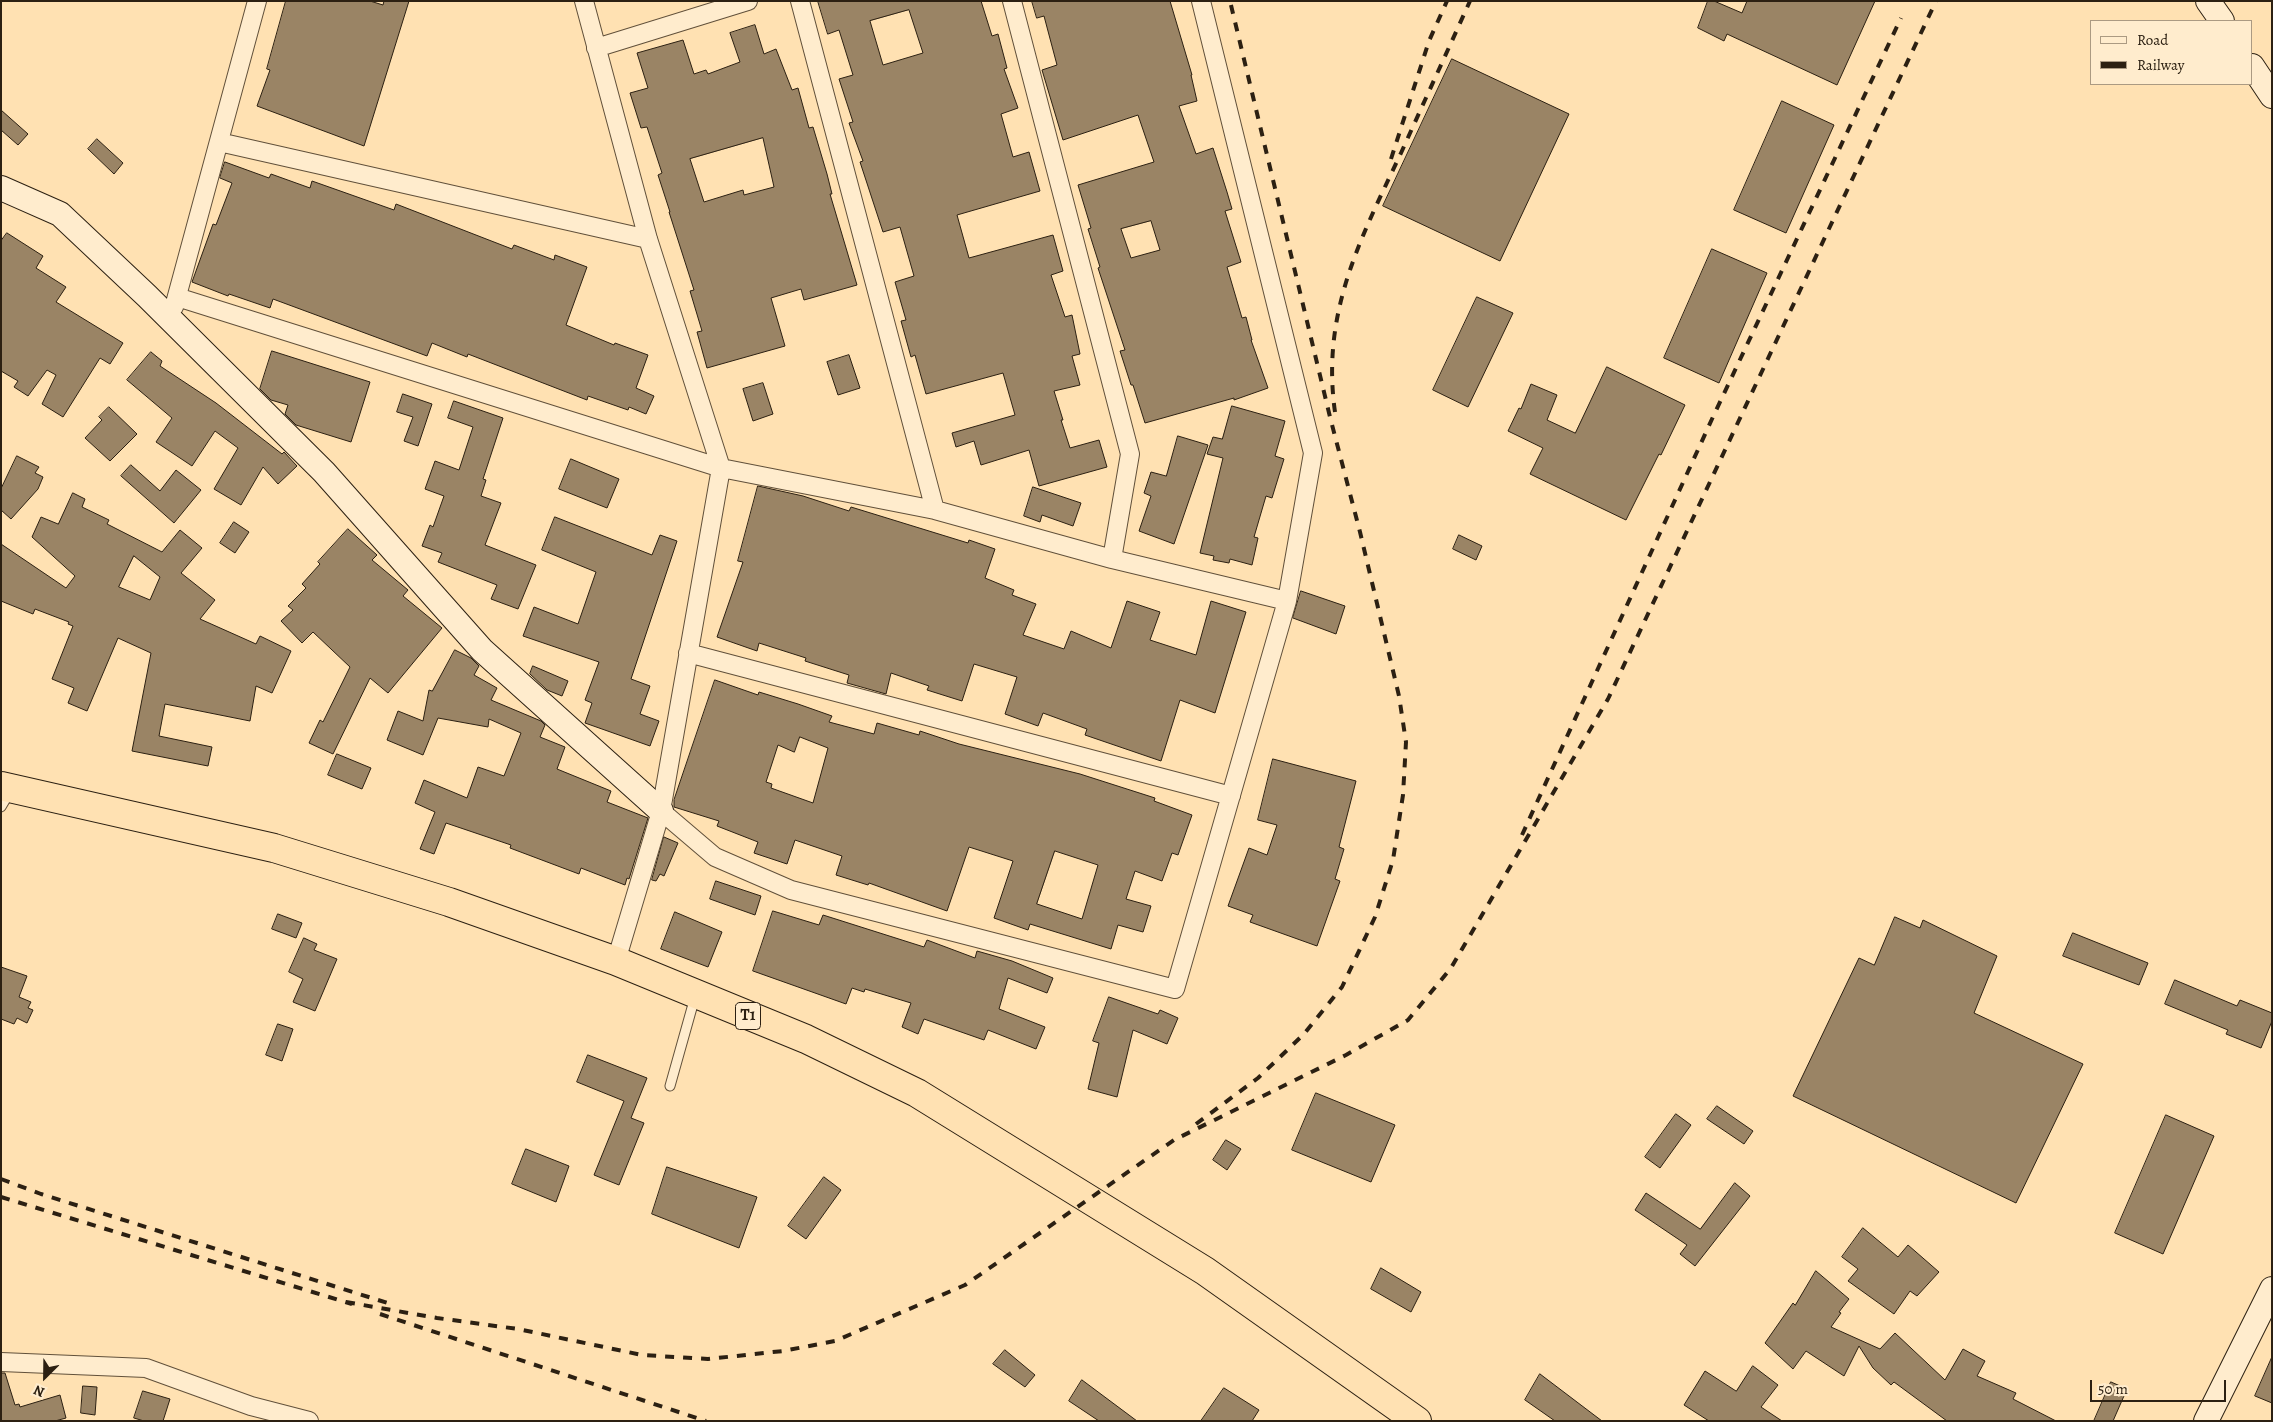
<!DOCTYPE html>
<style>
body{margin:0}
#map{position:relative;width:2273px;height:1422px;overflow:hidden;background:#ffe1b2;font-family:Alegreya,serif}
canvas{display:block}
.frame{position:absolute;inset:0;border:2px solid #2c2012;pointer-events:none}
.legend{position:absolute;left:2090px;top:20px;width:162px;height:65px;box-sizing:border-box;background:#ffeccd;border:1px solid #ab9a82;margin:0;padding:6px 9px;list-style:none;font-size:15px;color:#2c2012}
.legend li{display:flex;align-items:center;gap:10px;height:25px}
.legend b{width:25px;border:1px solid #ab9a82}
.north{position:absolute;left:20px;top:1352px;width:50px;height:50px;-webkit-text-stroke:4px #ffeccd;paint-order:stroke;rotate:203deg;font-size:14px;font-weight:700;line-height:20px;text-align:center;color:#2c2012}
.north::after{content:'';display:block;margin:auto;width:18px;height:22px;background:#2c2012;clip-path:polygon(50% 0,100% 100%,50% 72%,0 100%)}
.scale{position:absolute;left:2090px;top:1380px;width:136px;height:22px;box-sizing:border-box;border:2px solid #2c2012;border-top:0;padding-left:6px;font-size:15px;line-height:18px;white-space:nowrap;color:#2c2012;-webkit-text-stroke:4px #ffeccd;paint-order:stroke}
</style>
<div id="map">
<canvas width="2273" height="1422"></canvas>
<div class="frame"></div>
<ul class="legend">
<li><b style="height:6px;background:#ffeccd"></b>Road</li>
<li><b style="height:6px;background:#2c2012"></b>Railway</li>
</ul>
<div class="north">N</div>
<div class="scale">50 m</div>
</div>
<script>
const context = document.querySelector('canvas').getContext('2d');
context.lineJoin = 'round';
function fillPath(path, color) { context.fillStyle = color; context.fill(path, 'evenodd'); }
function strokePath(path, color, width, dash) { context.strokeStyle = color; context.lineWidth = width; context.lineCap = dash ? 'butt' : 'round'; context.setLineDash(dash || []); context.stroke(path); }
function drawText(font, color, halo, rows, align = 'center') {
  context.font = font + ' Alegreya,serif'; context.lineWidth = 4; context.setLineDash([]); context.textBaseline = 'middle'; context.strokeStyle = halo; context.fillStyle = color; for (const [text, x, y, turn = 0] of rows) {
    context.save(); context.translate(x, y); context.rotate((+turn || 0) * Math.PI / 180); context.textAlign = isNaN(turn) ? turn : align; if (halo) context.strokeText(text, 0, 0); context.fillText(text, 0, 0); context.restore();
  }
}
const building = new Path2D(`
 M286,1H370L383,5L384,1H409L364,146L257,106L270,70L267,69Z
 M818,1H981L992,36L998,34L1007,68L1004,69L1018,108L1001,114L1013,157L1029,152L1040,191L957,215L969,258L1053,235L1063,271L1051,275L1065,317L1072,315L1080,354L1072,356L1080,385L1054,391L1063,420H1061L1070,448L1099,440L1107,467L1039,486L1029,450L981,465L974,441L956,447L952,433L1015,415L1003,373L926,394L915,355L911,357L901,321L906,320L895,282L914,276L900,227L883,232L860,162L863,161L849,123L853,122L839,79L853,75L839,30L828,34ZM909,10L923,53L883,65L870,21Z
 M1032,1H1170L1192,75H1191L1197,101L1179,106L1196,154L1213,148L1227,192L1232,209L1225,211L1241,262L1227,267L1242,318L1246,317L1252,340H1251L1268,388L1234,400V398L1145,423L1133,385H1131L1120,351L1125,350L1098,268L1100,267L1088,229L1091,228L1078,185L1154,162L1138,115L1063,140L1042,70L1057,65L1044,16L1037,18ZM1151,221L1160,250L1131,258L1121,229Z
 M1708,1H1714L1742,13L1747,1H1875L1837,85L1727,34L1724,41L1698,28Z
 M755,25L764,54L776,49L792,90L798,88L809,128L813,127L827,174L832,194H830L857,285L804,300L801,289L771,298L785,346L707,368L697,332L702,331L690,291L694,290L669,212H670L658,175L662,173L647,127L641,128L630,93L648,88L637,53L683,40L694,74L706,70L708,74L740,62L730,33ZM763,138L774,187L744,195L743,190L704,202L690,159Z
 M1452,59L1569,114L1500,261L1383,206Z
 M1782,101L1834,125L1786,233L1734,210Z
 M1,110L28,134L18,145L1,130Z
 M97,139L123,163L114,174L88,149Z
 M225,162L269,178L271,174L310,188L312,181L394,210L396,204L512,249L514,245L554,260L555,255L587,267L566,325L614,345L615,343L648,355L636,388L654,396L646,414L629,407L628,410L588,396L587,400L468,354L467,357L432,343L427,356L273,299L270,308L229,294L228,296L192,282L213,224L216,225L232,183L220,178Z
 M7,233L43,256L36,268L66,287L56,302L123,343L110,364L100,358L63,417L42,404L56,375L47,370L28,396L14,387L18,381L1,371V241Z
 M1712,249L1767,273L1719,383L1664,358Z
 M1477,297L1513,313L1468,407L1433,390Z
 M272,351L370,382L351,442L296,425L285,414L288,405L271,400L260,389Z
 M151,352L162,361L160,366L216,403L282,454L284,452L297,466L278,484L263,467L241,505L214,489L238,448L215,431L192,466L156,442L172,418L127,380Z
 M849,355L860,388L838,395L827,362Z
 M1607,367L1685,405L1661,455L1659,454L1626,520L1530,474L1543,448L1508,431L1519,408L1521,409L1531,384L1557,395L1547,420L1575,433Z
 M763,383L773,414L753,421L743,389Z
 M403,394L432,404L418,446L404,441L413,417L397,412Z
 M454,401L503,418L483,479L486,480L481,496L501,503L485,545L536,565L518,609L491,599L497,585L438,562L442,553L422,546L430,525L433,527L444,496L425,489L435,461L459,470L473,427L448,418Z
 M1232,406L1285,421L1275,456L1284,459L1272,498L1266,496L1254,537L1258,538L1252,565L1230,559L1229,563L1213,560L1214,556L1200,553L1223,458L1207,454L1213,437L1222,439Z
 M109,407L137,434L110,461L85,438L102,420L99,417Z
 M1178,436L1208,445L1174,544L1139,531L1151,496L1144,493L1151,472L1166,476Z
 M17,456L39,467L35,473L43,477L38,489L11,519L1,510V489Z
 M571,459L619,479L607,508L559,489Z
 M131,465L160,491L176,470L201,490L174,523L121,476Z
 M758,486L803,496L849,511L851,507L968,543L969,540L995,549L985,578L1014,590L1012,595L1036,604L1023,635L1064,649L1071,631L1111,648L1127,601L1160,612L1150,640L1196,655L1211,601L1246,612L1215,713L1180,700L1161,761L1085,735L1087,729L1043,713L1038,726L1005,714L1017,677L974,664L962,701L927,690L929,686L891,673L886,694L847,683L849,675L805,661L806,658L759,643L757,651L717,637L743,562L738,561Z
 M1033,487L1081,503L1073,526L1042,515L1040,522L1024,516Z
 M73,493L85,499L82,507L109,520L107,524L162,552L180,530L202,548L181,573L215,600L200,619L256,644L260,636L291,651L272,693L256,686L250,721L165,704L159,736L212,747L208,766L132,751L151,653L118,638L87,711L68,703L74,688L52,679L73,626L68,624L69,622L35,609L33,614L1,601V544L66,588L75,576L32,537L41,517L58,524ZM134,556L160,577L150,600L119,587Z
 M555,517L652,555L660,535L677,541L631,679L650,686L640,714L659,721L650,746L585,723L592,703L585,700L599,662L523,636L534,607L578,624L596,572L542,550Z
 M234,522L249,532L235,553L220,543Z
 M348,529L377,555L372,560L408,590L403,596L442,628L388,693L370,678L333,754L309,743L320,720L323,722L350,667L313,632L302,643L281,621L293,610L288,606L306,588L302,584L320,564L318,562Z
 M1459,535L1482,546L1476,560L1453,549Z
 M1301,591L1345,606L1336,634L1293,618Z
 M455,650L471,658L479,666L474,675L497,688L491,700L541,721L545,725L540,737L565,747L557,769L611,791L607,802L648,818L629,879L627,878L625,885L581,868L579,874L510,848L511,845L446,823L434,854L420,849L435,812L415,803L424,780L467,798L478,767L504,776L521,733L489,719L488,727L438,718L423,755L387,740L398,711L423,721L429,690L432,691Z
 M533,666L568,681L562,696L547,690L530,674Z
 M715,680L758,695L759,692L798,704L832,716L829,722L874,734L877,723L919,735L920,731L959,744L1080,774L1155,798L1154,801L1192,815L1178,855L1172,853L1162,881L1135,871L1126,899L1151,906L1143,932L1118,925L1111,949L1030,924L1028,930L994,918L1013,861L969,847L947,911L869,883L868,885L836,875L842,856L795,840L787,864L754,853L758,842L717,826L719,821L674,807V800ZM800,737L828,748L813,803L771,788L772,784L766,782L778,745L794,752ZM1055,851L1098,865L1082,919L1037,904Z
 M337,754L371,768L362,789L328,775Z
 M1273,759L1356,781L1339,847L1344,849L1335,879L1340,881L1317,946L1250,922L1253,915L1228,906L1249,848L1267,855L1277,825L1258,820Z
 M664,837L678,843L664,876L660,874L656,881L652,880Z
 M716,881L761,896L755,915L710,899Z
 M773,911L819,925L823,915L924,947L927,940L975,958L977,951L1012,961L1053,978L1047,993L1008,978L999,1009L1045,1027L1036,1049L988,1030L984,1040L924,1019L918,1034L902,1027L911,1003L865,989L864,992L852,988L846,1004L753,971Z
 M675,912L722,932L708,967L661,949Z
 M278,914L302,923L296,938L272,929Z
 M1895,917L1920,928L1923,920L1997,956L1974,1013L2083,1064L2016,1203L1793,1096L1859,958L1874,965Z
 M2073,933L2148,963L2139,985L2063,956Z
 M304,938L317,944L314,950L337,959L315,1011L293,1002L303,979L289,972Z
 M1,967L27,976L19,997L31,1002L28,1008L33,1010L27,1023L17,1018L14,1024L1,1019Z
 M2175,980L2237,1006L2240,1000L2272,1013V1021L2261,1048L2226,1034L2228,1030L2165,1004Z
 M1109,997L1158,1014L1160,1010L1178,1018L1167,1044L1133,1030L1117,1097L1088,1089L1099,1043L1093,1041Z
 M278,1024L293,1029L282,1061L266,1055Z
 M588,1055L647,1078L631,1118L644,1123L619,1185L594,1175L624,1101L577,1082Z
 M1316,1093L1395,1125L1371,1182L1292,1150Z
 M1717,1106L1753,1131L1744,1144L1707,1119Z
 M1676,1114L1691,1125L1660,1168L1645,1157Z
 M2166,1115L2214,1136L2163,1254L2115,1233Z
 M1226,1140L1241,1149L1227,1170L1213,1160Z
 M526,1149L569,1166L556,1202L512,1184Z
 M667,1167L757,1197L739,1248L652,1214Z
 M824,1177L841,1190L806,1239L788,1226Z
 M1735,1183L1750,1196L1695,1266L1680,1254L1687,1245L1635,1210L1646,1193L1700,1229Z
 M1863,1228L1898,1257L1908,1245L1939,1272L1917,1296L1910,1291L1894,1314L1848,1281L1858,1269L1842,1257Z
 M1381,1268L1421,1292L1411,1312L1371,1289Z
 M1816,1271L1849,1299L1839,1312L1841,1313L1831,1327L1880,1349L1895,1333L1945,1380L1963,1349L1985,1361L1977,1376L2016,1393L2013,1399L2056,1421H1947L1894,1382L1891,1385L1873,1368L1859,1346L1844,1376L1806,1351L1793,1369L1765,1343L1793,1303L1795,1305Z
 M1005,1350L1035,1375L1025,1387L993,1364Z
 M2272,1357V1403L2255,1396Z
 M1753,1366L1778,1385L1761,1407L1782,1421H1709L1684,1405L1705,1371L1736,1391Z
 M1,1373H5L15,1405L19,1404L20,1407L60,1395L66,1418L55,1421H1Z
 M1540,1374L1602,1421H1555L1525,1400Z
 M1082,1380L1137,1421H1099L1069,1401Z
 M2111,1382L2127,1389L2113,1421H2094Z
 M83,1386L97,1387L95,1415L81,1413Z
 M1224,1388L1259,1410L1252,1421H1201Z
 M143,1391L170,1399L163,1421H144L134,1418Z`);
fillPath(building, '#9a8465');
strokePath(building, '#2c2012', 1);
const lane = new Path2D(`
 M1,807L10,792
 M670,1086L695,997`);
const street = new Path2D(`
 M584,1L648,239L721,468L661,811L616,961
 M800,1L935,510
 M1012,1L1130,454L1112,559
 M596,48L748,1
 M219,142L648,239
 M177,297L721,468L935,510L1112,559L1287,601
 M174,307L257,1
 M688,653L1231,796
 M661,811L715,857L791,890L1175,989L1287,601L1313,453L1201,1
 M1,1362L146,1368L251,1406L309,1421`);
const secondary = new Path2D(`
 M2208,1L2222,21
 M2252,66L2272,96
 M1,188L60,214L147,296L324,472L482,650L661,811
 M2206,1421L2272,1289`);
const highway = new Path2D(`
 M1,786L274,848L449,902L616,961L806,1039L917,1093L1205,1271L1417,1421`);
strokePath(lane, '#61503a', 11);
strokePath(street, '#61503a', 20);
strokePath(secondary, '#2c2012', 26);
strokePath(highway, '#2c2012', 30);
strokePath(lane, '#ffeccd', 9);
strokePath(street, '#ffeccd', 18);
strokePath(secondary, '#ffeccd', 24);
strokePath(highway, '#ffe1b2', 28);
strokePath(new Path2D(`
 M1391,159L1429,41L1447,1
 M1335,412C1321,313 1360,240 1401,153C1424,102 1447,52 1470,1
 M1522,835L1712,419L1901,18
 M1196,1124L1258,1078L1304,1034L1342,987L1375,917L1393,860L1403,795L1406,742L1399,696L1360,532L1330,417L1230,1
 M1,1179L41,1194L394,1305
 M1,1197L352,1304
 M346,1302L437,1318L518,1329L642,1355L708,1359L783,1351L835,1341L965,1285L1174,1140L1346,1055L1408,1020L1451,968L1608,699L1936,1
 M380,1314L706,1421`), '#2c2012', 4, [9, 9]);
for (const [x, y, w] of [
 [748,1016,25]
]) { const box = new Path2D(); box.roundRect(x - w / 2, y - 13.5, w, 27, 4); context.fillStyle = '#ffeccd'; context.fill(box); strokePath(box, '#2c2012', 1); }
drawText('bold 16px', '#2c2012', null, [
 ["T1",748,1016]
]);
</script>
